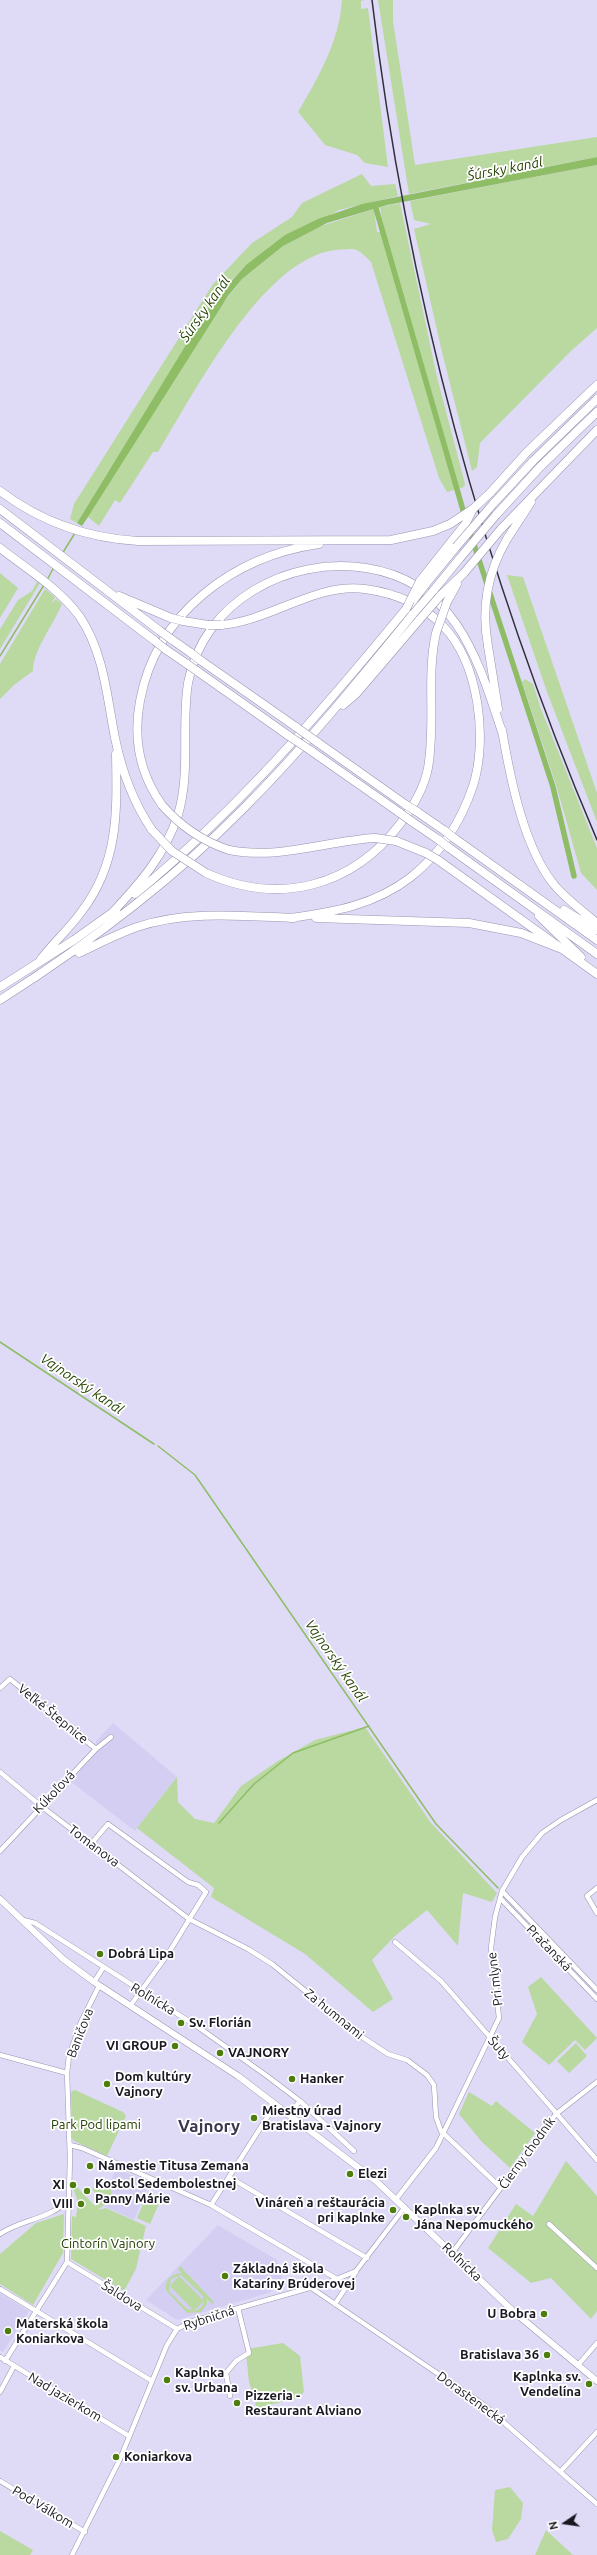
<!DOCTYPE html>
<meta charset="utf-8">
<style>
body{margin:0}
#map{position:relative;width:597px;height:2555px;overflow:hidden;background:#dfdbf7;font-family:Ubuntu,sans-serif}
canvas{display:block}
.north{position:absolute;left:545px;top:2503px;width:40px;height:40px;-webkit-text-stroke:3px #fff;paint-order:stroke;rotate:257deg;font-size:11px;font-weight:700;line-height:16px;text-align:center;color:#191721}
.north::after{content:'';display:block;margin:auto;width:14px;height:18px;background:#191721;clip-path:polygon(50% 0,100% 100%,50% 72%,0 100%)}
</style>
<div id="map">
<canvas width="597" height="2555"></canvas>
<div class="north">N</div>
</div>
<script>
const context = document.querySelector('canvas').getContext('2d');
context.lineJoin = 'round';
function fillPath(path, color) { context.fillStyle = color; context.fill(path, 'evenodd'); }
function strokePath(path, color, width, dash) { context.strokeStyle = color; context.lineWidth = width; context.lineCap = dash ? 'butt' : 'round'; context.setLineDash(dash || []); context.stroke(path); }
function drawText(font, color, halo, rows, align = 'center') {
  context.font = font + ' Ubuntu,sans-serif'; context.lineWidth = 3.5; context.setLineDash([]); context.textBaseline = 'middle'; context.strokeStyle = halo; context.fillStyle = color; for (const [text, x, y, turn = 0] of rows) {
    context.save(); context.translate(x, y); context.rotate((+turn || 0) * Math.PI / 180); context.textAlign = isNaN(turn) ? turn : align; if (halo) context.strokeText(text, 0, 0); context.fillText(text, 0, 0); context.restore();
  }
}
fillPath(new Path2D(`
 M113,1723L177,1777L135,1831L70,1781L95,1754L96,1741Z
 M116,2168L150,2183L134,2220L104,2206L109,2185L106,2182L112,2179Z
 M218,2225L277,2260L283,2272L278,2288L268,2293L177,2320L146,2300Z
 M0,2293L29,2311L3,2352L0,2351Z`), '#d4cff2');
fillPath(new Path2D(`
 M342,0H365L361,1V9L368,8L388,167L365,163L357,155L325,145L298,112C319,76 339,42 342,0Z
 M378,0H393V21L415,165L597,137V157L409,194Z
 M597,165V328L571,351L480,443L477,467L472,471L441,348L414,229L431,224L414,220L410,201Z
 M362,174L371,186L395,184L398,196L339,210L246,265L228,284L211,305L77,523L70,519L74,504L213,284L252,243L292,217L302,203Z
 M400,203L437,377L465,484L464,487L447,492L439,478L371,262C367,258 361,252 357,250C351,248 341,250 335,250C262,259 194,394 158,452H153L120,503L115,500L99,526L88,517L215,314L242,279L283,246L315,228L374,209L377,232H384L380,207Z
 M0,573L18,588L0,618Z
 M507,575L523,577L597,793V822L547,692Z
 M38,580L40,583L0,649V629L18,600L32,591Z
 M45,589L55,597L51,604L56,599L62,604C54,624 33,650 33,671L14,685L0,699V664Z
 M525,679L533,684L541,709L597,848V890L581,873L557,788L522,682Z
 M365,1727L431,1823L497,1893L492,1902L463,1893L458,1946L427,1910L395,1936L372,1960L393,1999L373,2012L305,1954L211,1897L214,1888L137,1828L177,1777L178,1802L195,1819L214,1823L241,1786L278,1761L315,1740Z
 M541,1977L597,2038L585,2050L575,2040L549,2065L522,2042L537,2014L528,1987Z
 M576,2043L587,2056L569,2073L557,2061Z
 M75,2090L123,2112L126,2116L107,2156L74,2141L72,2138L71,2094L72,2091Z
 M469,2092L492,2106L496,2101L535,2133L510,2168L482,2142L459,2114Z
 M566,2161L597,2196V2311L591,2319L551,2278L531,2283L488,2248L516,2204L533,2216Z
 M106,2182L112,2192L109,2201L98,2210L106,2208L146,2226L136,2269L124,2291L71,2259L72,2216L76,2217L78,2202L72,2185L77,2187L95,2206L102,2200L99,2193L97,2195L92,2189Z
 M148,2192L162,2197L150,2224L137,2218Z
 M64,2214L63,2253L33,2305L0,2284V2254L36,2223Z
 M180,2266L214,2302L212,2304L207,2299V2304L201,2312L187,2313L166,2290C165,2279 171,2274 182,2273L178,2269ZM181,2275L203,2296V2305L198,2310L187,2309L169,2291L171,2279Z
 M179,2276L204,2301L194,2311L170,2286Z
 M283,2343L300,2356L304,2392L298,2398L257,2408L255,2403L258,2401L254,2398L249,2382L246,2354L247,2349Z
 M510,2487L523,2503L521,2519L508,2539L496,2542L492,2530L495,2490Z
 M546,2530L573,2555H535Z
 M0,2531L33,2550L30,2555H0Z`), '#b9d9a1');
fillPath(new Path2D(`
 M597,157V165L387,205L327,223L283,246L242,279L228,296L88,517L82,526L77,523L211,304L246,265L285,235L318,219L362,204Z`), '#8fbd66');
strokePath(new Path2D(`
 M62,554L75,533
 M47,580L54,567
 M0,656L44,585
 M0,1342L154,1444
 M158,1446L195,1475L436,1824L498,1888
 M219,1823L254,1784L293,1753L369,1726`), '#8fbd66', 1.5);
strokePath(new Path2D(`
 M375,205L465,517
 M469,529L553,787L574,876`), '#8fbd66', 5.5);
const street = new Path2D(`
 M0,1688L10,1679L96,1749
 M0,1772L41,1806L189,1919L248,1949L272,1964L362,2037L388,2054L407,2060L427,2075L434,2085L436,2117L441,2131L501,2188
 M91,1844L108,1824L188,1882L198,1885L206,1892L168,1954L130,2006
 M0,1851L96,1749L111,1737
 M597,1888L587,1896L597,1913
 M502,1891L597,1990
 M500,1898L597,1999
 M23,1920L35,1923L198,2027L267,2076L300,2101L354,2151
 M395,1942L441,1981L597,2160
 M94,1982L103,1968
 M0,2055L67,2073
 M288,2115L300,2101
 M70,2145L82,2148L211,2205L337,2279
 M229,2177L367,2258
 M397,2198L436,2148L499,2018L491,1948L495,1917L502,1891L522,1857L542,1833L561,1820L597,1800
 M211,2205L275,2105
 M549,2224L597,2268
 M0,2234C20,2220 50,2219 67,2201
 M452,2253L556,2114L597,2082
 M67,2262L177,2329
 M310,2287L484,2405L597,2504
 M0,2289L152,2381
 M335,2304L356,2272
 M0,2357L129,2436
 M5,2361L67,2262L70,2158L67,2073L69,2056L81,2022L99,1986
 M578,2365L597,2343
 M0,2392L14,2366
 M230,2396L226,2373L236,2361L249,2353L238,2308
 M560,2472L597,2432
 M0,2481L85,2532
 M72,2555L120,2459L167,2345L177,2329L193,2321L327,2283L356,2271L405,2207`);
const secondary = new Path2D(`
 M0,1899L63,1959L94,1982L238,2076L376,2181L514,2312L597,2381`);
const highway = new Path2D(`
 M0,491C41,522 86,538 138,541L391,540L433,531L450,524L474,508
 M490,493L527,452L597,385
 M493,504L533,461L597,399
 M0,509L160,631
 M496,515L540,467L597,412
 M0,523L155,641
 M501,529L597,430
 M507,539L531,502
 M0,548C27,569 60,589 80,617C104,653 107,697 115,738C122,772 133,802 152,830
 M420,581L466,523L472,511
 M425,585L456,547
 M433,591L460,558
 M119,596L171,618
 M440,596L464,573
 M447,602L457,584
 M183,621L208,625
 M221,625C270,621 317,582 365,589C395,593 422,604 443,626C479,663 488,739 473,786C461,822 441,853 411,877C375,905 334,912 290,918
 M171,639L191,653
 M488,646L498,709
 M165,649L187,664
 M200,660L296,727
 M197,671L289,736
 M343,705L356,694L420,619
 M502,730C510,777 524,850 556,887C568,900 583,912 597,923
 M317,742L406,805
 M310,750L400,813
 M162,805C140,774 133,738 140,701C156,613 234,556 319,544
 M416,811L445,831
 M411,821L439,840
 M454,838L597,940
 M396,841L426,853
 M448,847L597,954
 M229,850C278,860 326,841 375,838
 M438,860L597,974
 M206,873C279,906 352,887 400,824C413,807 424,789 428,768C436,723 426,677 436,633
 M135,894C238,810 322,711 406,609
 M564,910L597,930
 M112,913C140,883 165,855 178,815C191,771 181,727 188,683C203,601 289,556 366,568C457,582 478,660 503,735
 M539,916L581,957
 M316,918L469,923L521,933L562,949
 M79,953C98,944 117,934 137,927C186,910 244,916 294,918
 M41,959C54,942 70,928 82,911C119,862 117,811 116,754
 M0,987L74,940L116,910
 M0,1000C88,944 171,882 244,808C305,747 359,680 413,614`);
strokePath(street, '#9894af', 5.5);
strokePath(secondary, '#9894af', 7);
strokePath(highway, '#9894af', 9);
strokePath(street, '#fff', 4.5);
strokePath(secondary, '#fff', 6);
strokePath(highway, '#fff', 8);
strokePath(new Path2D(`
 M372,0C406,288 483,573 597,840`), '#312f3b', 1.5);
const highwayBridge = new Path2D(`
 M474,508L490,493
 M456,547L493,504
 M460,558L496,515
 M464,573L501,529
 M415,598L425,585
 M406,609L420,581
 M413,614L433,591
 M171,618L183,621
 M420,619L440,596
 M208,625H221
 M160,631L171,639
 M436,633L447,602
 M155,641L165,649
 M488,646C481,608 487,573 507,539
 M191,653L200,660
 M187,664L197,671
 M296,727L317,742
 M289,736L310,750
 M162,805C181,827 202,841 229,850
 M406,805L416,811
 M400,813L411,821
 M152,830L172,851L206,873
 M445,831L454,838
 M375,838L396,841
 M439,840L448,847
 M426,853L438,860`);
strokePath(highwayBridge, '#9894af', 9, []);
strokePath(highwayBridge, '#fff', 8);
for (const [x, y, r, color] of [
 [100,1954,4,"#4d7e0d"],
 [181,2023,4,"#4d7e0d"],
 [175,2046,4,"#4d7e0d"],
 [220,2053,4,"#4d7e0d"],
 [292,2079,4,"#4d7e0d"],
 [107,2084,4,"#4d7e0d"],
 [254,2118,4,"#4d7e0d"],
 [90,2166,4,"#4d7e0d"],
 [350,2174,4,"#4d7e0d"],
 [73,2185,4,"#4d7e0d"],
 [87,2191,4,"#4d7e0d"],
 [81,2204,4,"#4d7e0d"],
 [393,2210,4,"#4d7e0d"],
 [406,2217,4,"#4d7e0d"],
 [225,2276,4,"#4d7e0d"],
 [544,2314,4,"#4d7e0d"],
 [8,2331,4,"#4d7e0d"],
 [547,2355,4,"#4d7e0d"],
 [167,2380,4,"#4d7e0d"],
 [589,2384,4,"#4d7e0d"],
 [237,2403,4,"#4d7e0d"],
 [116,2457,4,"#4d7e0d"]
]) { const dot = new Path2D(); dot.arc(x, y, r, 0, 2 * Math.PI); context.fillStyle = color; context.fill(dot); strokePath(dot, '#fff', 1.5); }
drawText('13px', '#191721', '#fff', [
 ["Veľké Štepnice",53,1714,39],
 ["Kúkoľová",54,1792,-46],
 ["Tomanova",94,1846,37],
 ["Pračanská",549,1948,46],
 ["Pri mlyne",495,1979,-97],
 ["Roľnícka",153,1999,31],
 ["Za humnami",334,2014,39],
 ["Baničova",80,2033,-69],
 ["Šuty",499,2048,49],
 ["Čierny chodník",527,2153,-54],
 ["Roľnícka",462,2262,44],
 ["Šaldova",122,2296,32],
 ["Rybničná",209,2318,-18],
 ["Nad jazierkom",65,2397,31],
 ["Dorastenecká",471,2398,36],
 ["Pod Válkom",43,2507,31]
]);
drawText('bold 13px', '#191721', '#fff', [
 ["Dobrá Lipa",108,1954],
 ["Sv. Florián",189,2023],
 ["VI GROUP",167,2046,"right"],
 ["VAJNORY",228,2053],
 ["Dom kultúry",115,2077],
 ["Vajnory",115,2092],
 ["Hanker",300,2079],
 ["Miestny úrad",262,2111],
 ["Bratislava - Vajnory",262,2126],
 ["Námestie Titusa Zemana",98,2166],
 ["Elezi",358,2174],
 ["Kostol Sedembolestnej",95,2184],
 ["Panny Márie",95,2199],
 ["XI",65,2185,"right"],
 ["Vináreň a reštaurácia",385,2203,"right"],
 ["pri kaplnke",385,2218,"right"],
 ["VIII",73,2204,"right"],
 ["Kaplnka sv.",414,2210],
 ["Jána Nepomuckého",414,2225],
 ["Základná škola",233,2269],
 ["Kataríny Brúderovej",233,2284],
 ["U Bobra",536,2314,"right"],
 ["Materská škola",16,2324],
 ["Koniarkova",16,2339],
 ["Bratislava 36",539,2355,"right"],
 ["Kaplnka",175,2373],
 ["sv. Urbana",175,2388],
 ["Kaplnka sv.",581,2377,"right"],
 ["Vendelína",581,2392,"right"],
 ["Pizzeria -",245,2396],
 ["Restaurant Alviano",245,2411],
 ["Koniarkova",124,2457]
], 'left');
drawText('13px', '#223e00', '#fff', [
 ["Park Pod lipami",96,2125],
 ["Cintorín Vajnory",108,2244]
]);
drawText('italic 14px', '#274403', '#fff', [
 ["Šúrsky kanál",505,169,-11],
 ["Šúrsky kanál",205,309,-55],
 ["Vajnorský kanál",82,1384,34],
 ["Vajnorský kanál",336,1661,55]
]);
drawText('bold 17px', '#3b374e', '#fff', [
 ["Vajnory",209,2126]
]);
</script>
